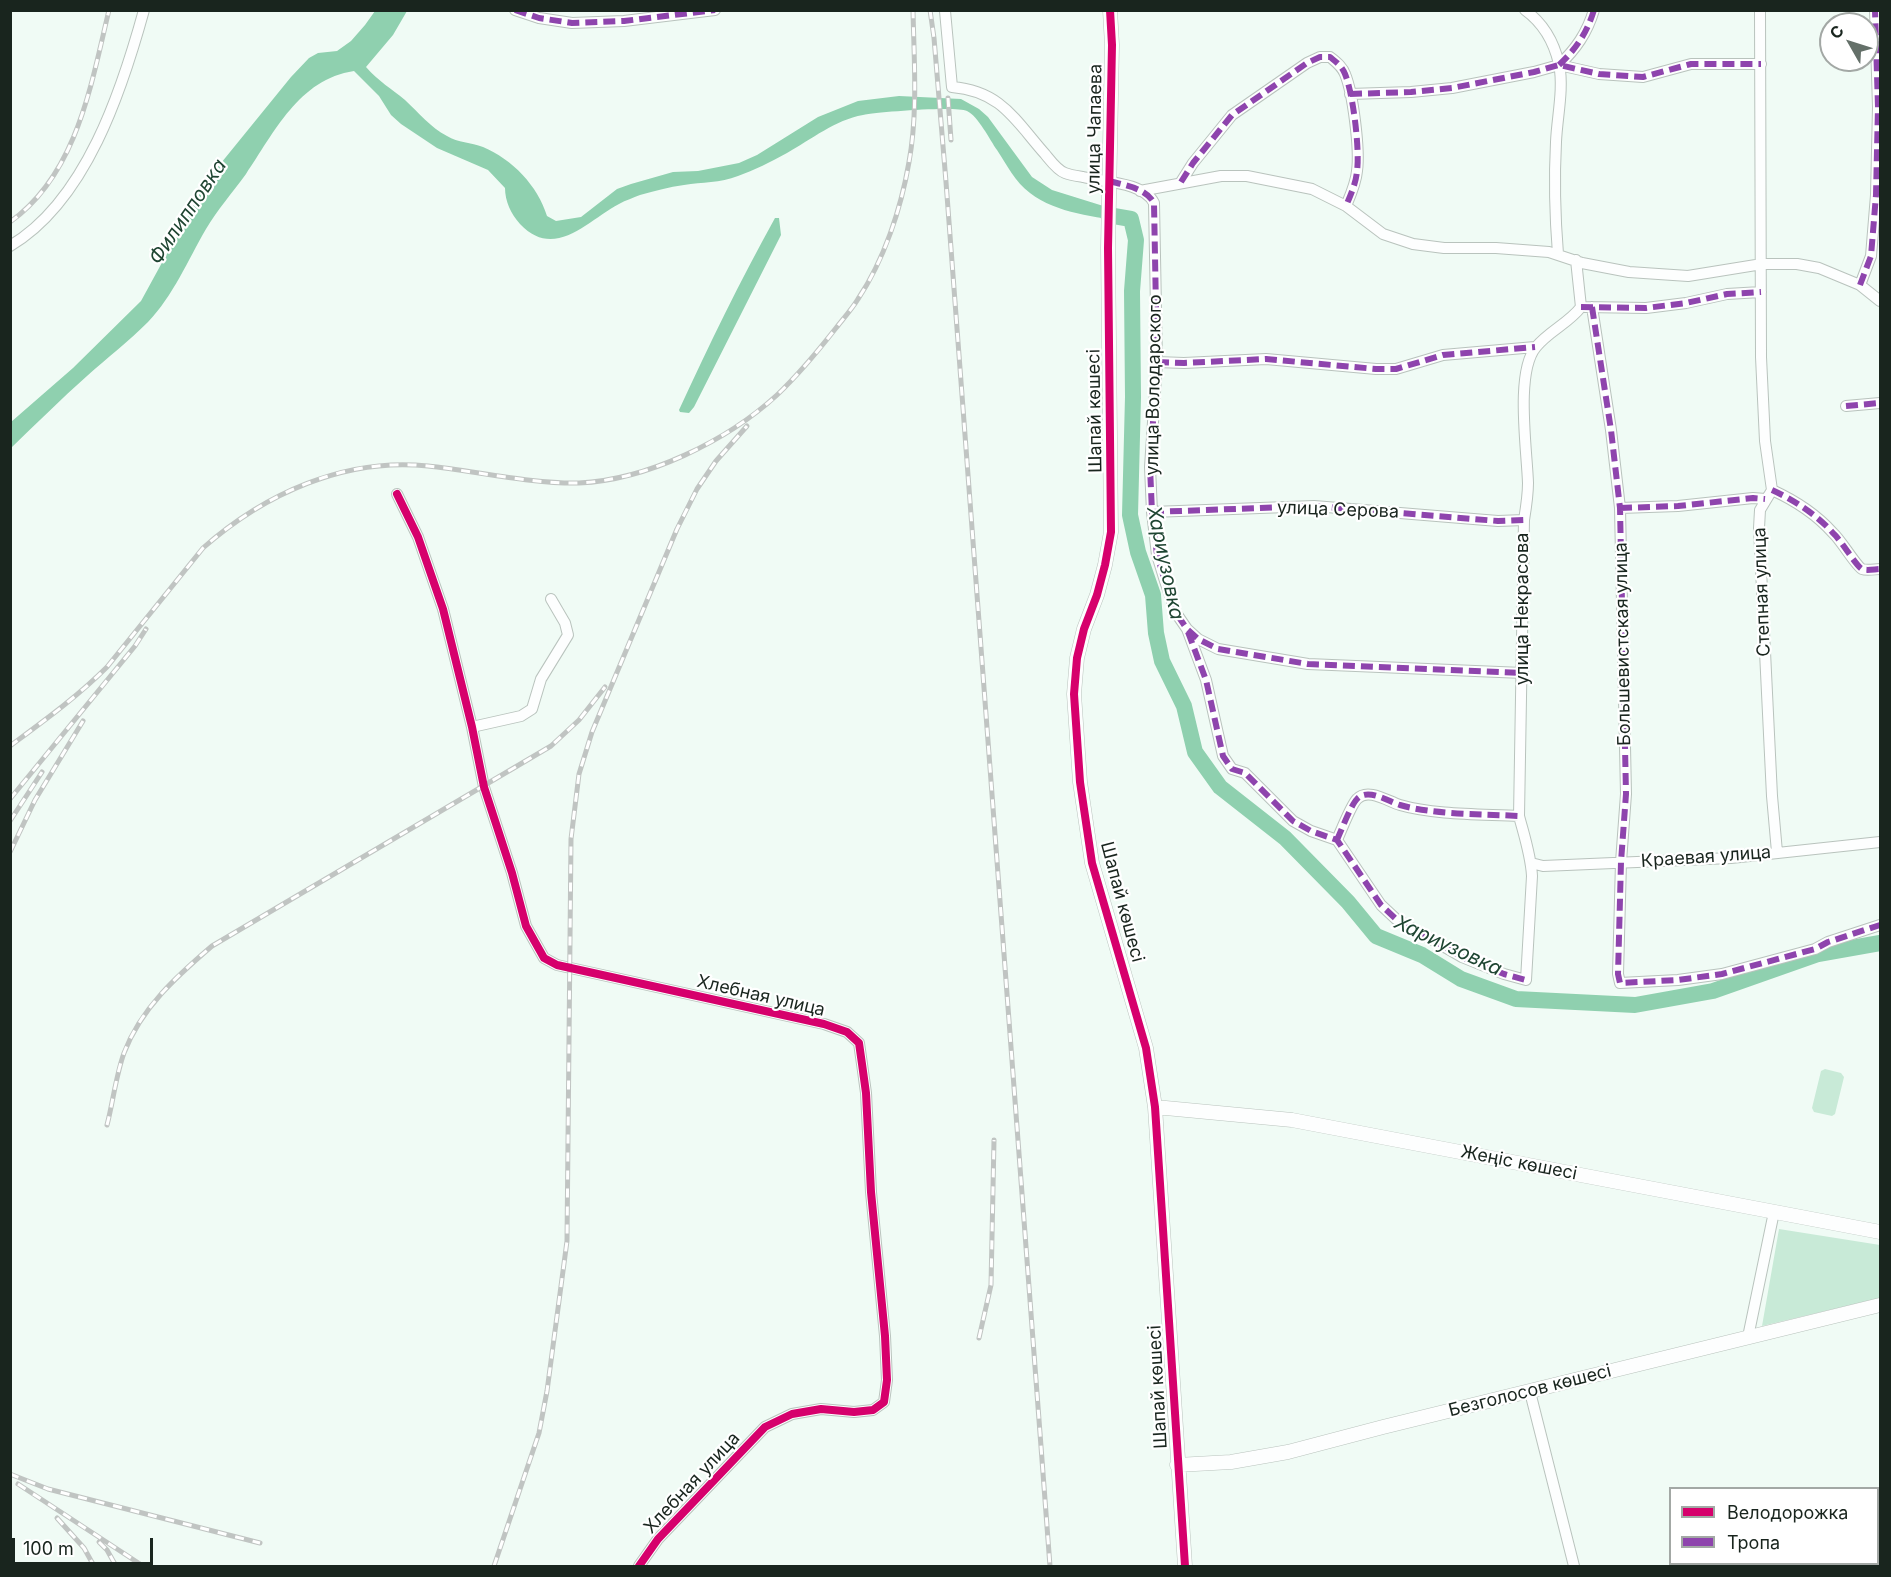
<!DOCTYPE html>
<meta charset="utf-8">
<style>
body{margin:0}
#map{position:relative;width:1891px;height:1577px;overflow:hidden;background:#f0fbf5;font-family:Inter,sans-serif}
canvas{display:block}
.frame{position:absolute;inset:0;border:12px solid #19251e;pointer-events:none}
.legend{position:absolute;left:1669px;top:1487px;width:210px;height:78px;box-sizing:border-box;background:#fff;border:2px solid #a3a8a5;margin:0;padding:8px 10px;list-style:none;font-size:18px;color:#19251e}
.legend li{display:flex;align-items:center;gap:12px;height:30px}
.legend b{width:30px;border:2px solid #a3a8a5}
.north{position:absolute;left:1819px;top:12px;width:60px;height:60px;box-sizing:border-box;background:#fff;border:2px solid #a3a8a5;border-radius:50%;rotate:309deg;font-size:16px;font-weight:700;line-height:24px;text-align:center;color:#19251e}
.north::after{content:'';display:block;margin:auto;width:21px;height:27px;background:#647069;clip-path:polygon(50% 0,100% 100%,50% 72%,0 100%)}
.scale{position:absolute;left:12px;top:1538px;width:141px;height:27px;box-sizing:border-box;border:3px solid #19251e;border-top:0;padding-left:8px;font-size:18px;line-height:21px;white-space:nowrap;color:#19251e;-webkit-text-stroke:4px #fff;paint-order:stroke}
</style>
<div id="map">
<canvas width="1891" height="1577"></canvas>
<div class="frame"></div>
<ul class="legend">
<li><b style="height:8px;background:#d6006c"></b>Велодорожка</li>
<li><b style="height:8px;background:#8e44ad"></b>Тропа</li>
</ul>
<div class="north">С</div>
<div class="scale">100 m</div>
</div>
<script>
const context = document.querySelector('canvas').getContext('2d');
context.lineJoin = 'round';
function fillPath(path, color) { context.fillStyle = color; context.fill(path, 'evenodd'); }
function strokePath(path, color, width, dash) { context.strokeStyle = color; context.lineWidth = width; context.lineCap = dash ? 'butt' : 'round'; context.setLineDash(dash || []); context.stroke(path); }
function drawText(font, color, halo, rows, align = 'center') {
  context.font = font + ' Inter,sans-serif'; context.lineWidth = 4.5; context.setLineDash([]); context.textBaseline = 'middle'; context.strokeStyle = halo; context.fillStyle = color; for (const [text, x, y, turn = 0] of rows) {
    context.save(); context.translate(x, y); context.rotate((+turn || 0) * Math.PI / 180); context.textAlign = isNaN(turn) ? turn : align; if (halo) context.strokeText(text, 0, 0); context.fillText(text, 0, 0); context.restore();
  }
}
fillPath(new Path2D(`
 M1825,1069L1841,1073L1844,1077L1835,1114L1832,1116L1814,1112L1812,1108L1821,1071Z
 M1779,1229L1880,1245V1298L1762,1326Z`), '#c8ead7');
fillPath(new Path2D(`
 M375,11H407L393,35L366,67C379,82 391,88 405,100C419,113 430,127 447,136C458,143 471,142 483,147C512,159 538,186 547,216L556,221L581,217L617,189L631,184L673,172L698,171L739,163L757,155L818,117L858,101L899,96L961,99L979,109L988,117L1032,177L1052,190L1129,214V223C1096,216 1057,214 1030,193C1015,182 1007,165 997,150C990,140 978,116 967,111C955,106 878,112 863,115C835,120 812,139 787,153C771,162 754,170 738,176C720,183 702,182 684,185C669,187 655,191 640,195C633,198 626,200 619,204C588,220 555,261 520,224C511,214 505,201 505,188L488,170L437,148L401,124L391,115L379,96L354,71C299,79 274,133 246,174C233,192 217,210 206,229C188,260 173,296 148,322C129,341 107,358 87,376C61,399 36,424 11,448V422L73,368L141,301L199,195L217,168L291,77L309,58L318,53L337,51L351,41L365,25Z
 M775,218H779L781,235L694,407L689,413L680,412L679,410C709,345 740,281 775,218Z`), '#8fd0af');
strokePath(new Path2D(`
 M1108,215L1131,219L1136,240L1132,291L1133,397L1130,515L1138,552L1153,595L1156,633L1162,661L1184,706L1195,752L1220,787L1285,838L1348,902L1376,936L1422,955L1461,979L1516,999L1635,1005L1713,991L1818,954L1880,943`), '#8fd0af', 16);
const street = new Path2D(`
 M515,10L539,18L572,23L624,21L715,10
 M1525,10C1543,23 1554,42 1559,64C1564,89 1557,117 1556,142C1554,180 1555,217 1558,254
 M1760,10L1761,357L1765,441L1772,490L1760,510L1759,528L1772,796L1777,852
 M945,11L952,87C1001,91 1015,120 1045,154C1050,160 1057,170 1065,173C1070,175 1077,176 1083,177C1103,182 1144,182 1154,203L1157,362L1150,467L1152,512L1157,555L1165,581L1176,613L1187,629L1198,639L1218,649L1308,664L1523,673
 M1559,65C1576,49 1587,33 1594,10
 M1350,94L1411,92L1452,88L1534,72L1559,65L1599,74L1643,77L1691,64H1761
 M1181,182L1193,163L1232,115L1307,63L1320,57H1330C1336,62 1342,66 1345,74C1353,93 1360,150 1357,171C1356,183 1351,194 1346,206
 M1140,191L1221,176H1247L1312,189L1346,206L1383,234L1413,244L1444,248H1496L1549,252L1582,263L1629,272L1688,276L1762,264H1797L1819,268L1860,285L1880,301
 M10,246C86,201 122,90 144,10
 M1860,285L1871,256L1876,195L1878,107L1875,10
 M1585,307L1646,308L1686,303L1727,294L1761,292
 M1592,307L1611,430L1620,508L1626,794L1621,862L1618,974L1620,983L1678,980L1722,974L1815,949L1828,942L1880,925
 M1157,362L1184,363L1266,359L1376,369H1396L1443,355L1535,347
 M1846,406L1880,403
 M1772,490C1794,500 1817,515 1833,533C1841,540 1856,566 1862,569C1867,571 1875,569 1880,569
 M397,494L418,537L443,609L472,727L484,787L512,873L526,926L544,958L557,965L824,1024L847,1032L859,1043L862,1064L866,1093L871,1192L885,1336L887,1380L884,1402L873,1410L854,1412L821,1409L792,1414L765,1427L658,1539L639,1566
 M1620,508L1678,506L1753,498L1765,499
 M1152,512L1314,506L1498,521L1524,520
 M1187,629L1206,680L1223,756L1232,769L1245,773L1293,821L1311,831L1337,840L1381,905L1396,919L1462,957L1504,974L1526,980L1532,876C1531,856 1524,835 1519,816L1524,520C1526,508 1528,495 1528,483C1527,450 1515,372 1536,347C1549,331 1569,323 1581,307L1576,260
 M472,727L521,716L532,709L541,679L568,635L565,623L551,599
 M1337,840C1341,831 1351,805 1357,799C1368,787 1389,802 1400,805C1434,815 1484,814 1519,816
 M1531,863L1543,866L1731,858L1880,842
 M1748,1337L1774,1212
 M1530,1392L1574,1566`);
const secondary = new Path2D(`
 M1110,10L1112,45L1108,248L1111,532L1105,565L1097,595L1084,629L1077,658L1074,694L1080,782L1092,863L1146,1048L1155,1107L1185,1566
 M1155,1107L1292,1120L1880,1232
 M1177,1465L1231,1462L1288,1452L1383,1427L1880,1305`);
strokePath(street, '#b9c3bd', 12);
strokePath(secondary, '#b9c3bd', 15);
strokePath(street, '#fdfefe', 10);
strokePath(secondary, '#fdfefe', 14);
const rail = new Path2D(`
 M930,10L934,38L946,182L1050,1566
 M948,98L951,140
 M10,222C77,174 91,85 109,10
 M10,746C45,720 77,697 107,667L203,548C264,494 345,457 428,466C475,471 532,484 579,483C647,480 727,441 777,395C798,375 818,351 836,328C843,319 852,309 858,299C884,260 901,209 909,162C918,113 914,60 913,10
 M10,799L135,646L146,629
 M10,821L42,772
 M10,852L35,800L83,721
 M107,1125C113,1102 116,1075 124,1053C141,1008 177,976 212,946L551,746L579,720L605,687
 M979,1338L991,1285L994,1140
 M10,1474L48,1489L260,1543
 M18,1484L143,1566
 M57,1518L84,1548L94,1566
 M99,1542L107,1550L116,1566
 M494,1566L539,1433L547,1391L567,1241L571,839L579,774L592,732L677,529L697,489L716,461L747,426`);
strokePath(rail, '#c0c4c2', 5);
strokePath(rail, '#fff', 3, [9]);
strokePath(new Path2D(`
 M515,10L539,18L572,23L624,21L715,10
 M1559,65C1576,49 1587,33 1594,10
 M1350,94L1411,92L1452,88L1534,72L1559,65L1599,74L1643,77L1691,64H1761
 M1109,181C1124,185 1146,188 1154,203L1157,362L1150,467L1152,512L1157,555L1165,581L1176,613L1187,629L1198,639L1218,649L1308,664L1523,673
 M1181,182L1193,163L1232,115L1307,63L1320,57H1330C1336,62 1342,66 1345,74C1353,93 1360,150 1357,171C1356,183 1351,194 1346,206
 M1860,285L1871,256L1876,195L1878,107L1875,10
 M1581,307L1646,308L1686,303L1727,294L1761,292
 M1592,307L1611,430L1620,508L1626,794L1621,862L1618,974L1620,983L1678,980L1722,974L1815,949L1828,942L1880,925
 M1157,362L1184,363L1266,359L1376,369H1396L1443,355L1535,347
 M1846,406L1880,403
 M1772,490C1794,500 1817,515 1833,533C1841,540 1856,566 1862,569C1867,571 1875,569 1880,569
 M1620,508L1678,506L1753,498L1765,499
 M1152,512L1314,506L1498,521L1524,520
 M1188,632L1206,680L1223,756L1232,769L1245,773L1293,821L1311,831L1337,840L1381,905L1396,919L1462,957L1504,974L1526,980
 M1337,840C1341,831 1351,805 1357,799C1368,787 1389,802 1400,805C1434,815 1484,814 1519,816`), '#8e44ad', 6, [12, 6]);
strokePath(new Path2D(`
 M1110,10L1112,45L1108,248L1111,532L1105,565L1097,595L1084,629L1077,658L1074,694L1080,782L1092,863L1146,1048L1155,1107L1185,1566
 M397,494L418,537L443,609L472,727L484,787L512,873L526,926L544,958L557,965L824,1024L847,1032L859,1043L862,1064L866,1093L871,1192L885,1336L887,1380L884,1402L873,1410L854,1412L821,1409L792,1414L765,1427L658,1539L639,1566`), '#d6006c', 8);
drawText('18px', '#19251e', '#fff', [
 ["улица Чапаева",1095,129,-89],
 ["улица Володарского",1154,385,-89],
 ["Шапай көшесі",1095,411,-91],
 ["улица Серова",1338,510,2],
 ["Степная улица",1762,592,-92],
 ["улица Некрасова",1523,609,-90],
 ["Большевистская улица",1623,644,-91],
 ["Краевая улица",1706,857,-4],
 ["Шапай көшесі",1122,902,75],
 ["Хлебная улица",761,996,13],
 ["Жеңіс көшесі",1519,1163,11],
 ["Шапай көшесі",1158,1387,-93],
 ["Безголосов көшесі",1530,1391,-14],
 ["Хлебная улица",692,1483,-47]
]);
drawText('italic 20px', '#1f4532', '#fff', [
 ["Филипповка",188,212,-56],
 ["Хариузовка",1165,563,78],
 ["Хариузовка",1448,946,25]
]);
</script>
